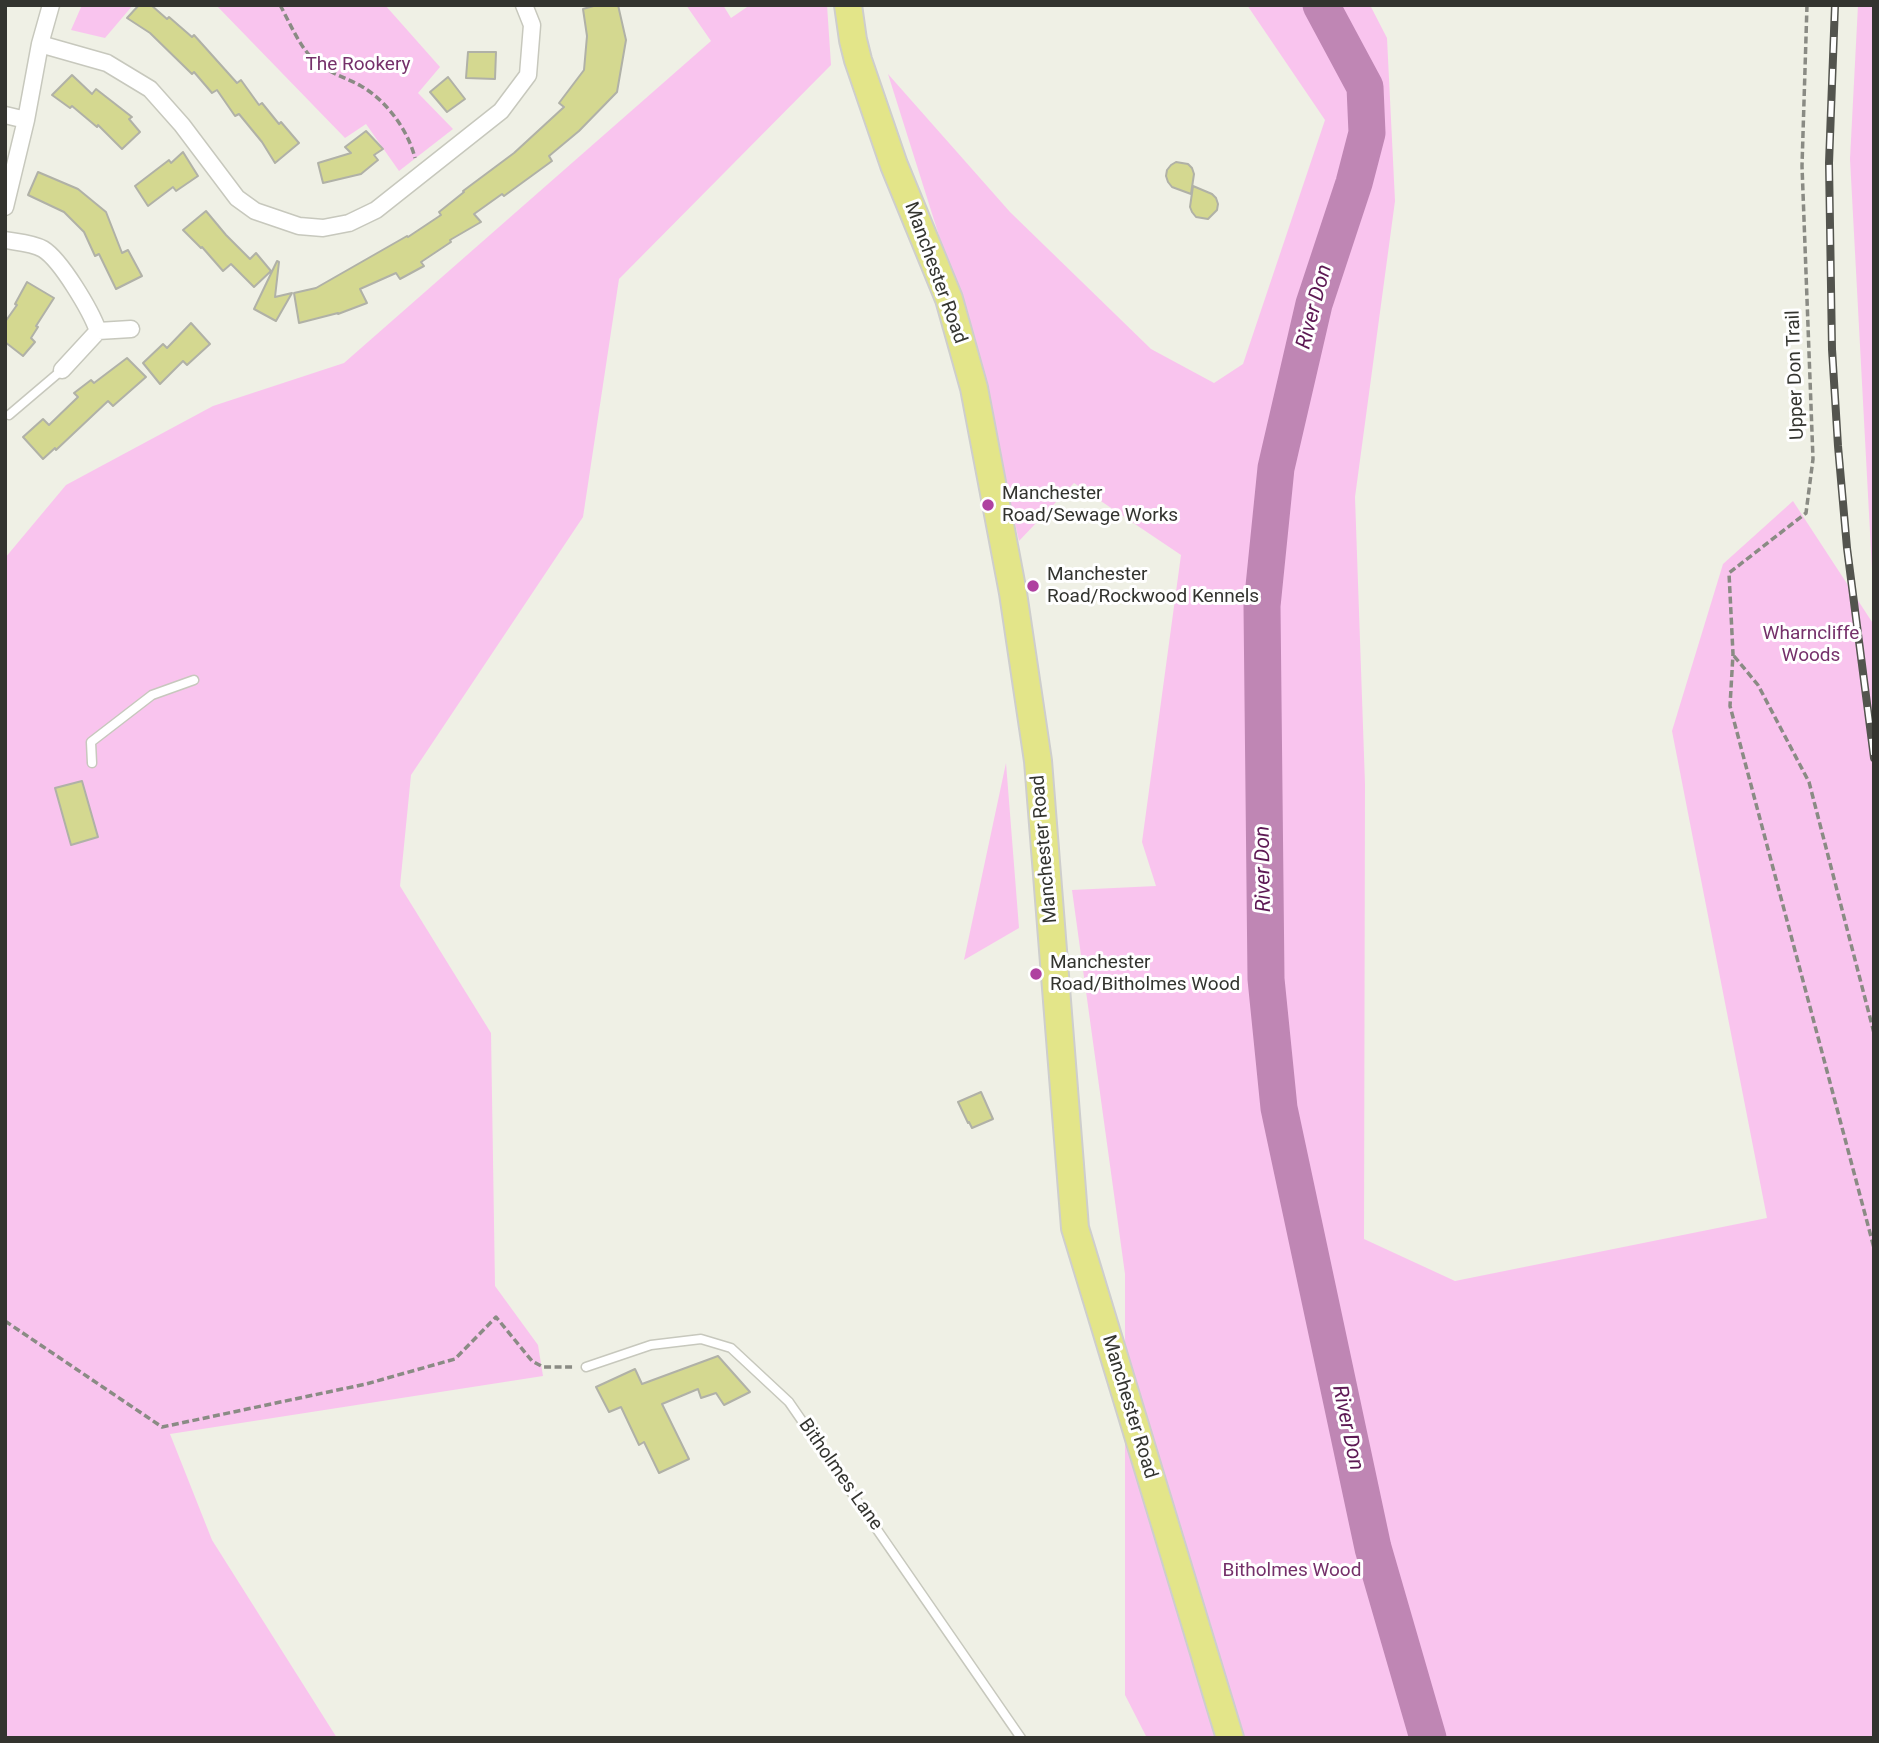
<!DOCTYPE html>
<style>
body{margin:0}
#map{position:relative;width:1879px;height:1743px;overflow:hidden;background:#eff0e5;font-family:Roboto,sans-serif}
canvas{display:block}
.frame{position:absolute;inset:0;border:7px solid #33342f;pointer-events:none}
</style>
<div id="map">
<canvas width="1879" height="1743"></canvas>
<div class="frame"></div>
</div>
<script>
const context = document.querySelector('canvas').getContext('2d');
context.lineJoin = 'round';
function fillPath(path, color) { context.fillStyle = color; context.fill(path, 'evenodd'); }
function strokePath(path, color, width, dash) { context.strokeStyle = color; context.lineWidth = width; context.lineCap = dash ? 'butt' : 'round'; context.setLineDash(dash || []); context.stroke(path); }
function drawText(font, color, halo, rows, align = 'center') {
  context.font = font + ' Roboto,sans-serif'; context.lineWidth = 6; context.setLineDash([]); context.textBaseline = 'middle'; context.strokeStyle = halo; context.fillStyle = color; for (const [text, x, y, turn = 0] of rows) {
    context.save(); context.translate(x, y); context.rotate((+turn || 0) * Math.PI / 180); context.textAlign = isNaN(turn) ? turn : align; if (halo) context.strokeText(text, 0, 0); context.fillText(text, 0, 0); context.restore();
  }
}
fillPath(new Path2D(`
 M82,5H133L105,38L71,30Z
 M216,5H385L440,67L418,93L453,129L399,171L366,124L345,138Z
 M686,5H723L731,18L750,5H827L831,65L619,279L583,517L411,775L400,886L491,1033L495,1286L538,1345L543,1376L170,1434L212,1540L337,1738H5V558L66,485L213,406L344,363L711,41Z
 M1247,5H1370L1387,38L1395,201L1355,497L1365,784L1364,1239L1455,1281L1767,1218L1672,731L1723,564L1793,501L1874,625V1738H1147L1125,1695V1274L1072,890L1156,886L1142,842L1181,555L1074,483L1019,541L975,350L888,74L1010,212L1151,349L1214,383L1243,364L1325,120Z
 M1858,5H1874V607L1850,159Z
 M1006,763L1019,928L964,960Z`), '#f9c4ee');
strokePath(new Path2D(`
 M1321,5L1365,87L1367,133L1354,183L1314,304L1276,468L1262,606L1266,979L1279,1108L1373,1548L1428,1738`), '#bf86b4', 37);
const building = new Path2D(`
 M139,5H151L167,19L169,17L192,37L194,35L237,83L241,80L259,105L262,103L279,124L281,122L299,143L275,163L262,142L239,114L235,116L217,90L212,93L194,72L192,74L150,33L127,18Z
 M597,5H618L626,40L617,92L579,131L549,156L552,161L504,196L502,194L474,214L481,222L450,240L451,242L421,262L424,266L400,279L396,273L360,289L367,303L338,314V313L299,323L294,293L316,288L407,236L408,237L441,215L439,212L464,192L463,191L514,153L564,107L559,103L584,70L587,36L583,9Z
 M468,52H496L495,79L466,78Z
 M72,75L92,94L96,89L132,117L129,119L140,132L122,149L98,125L97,127L72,106L70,108L52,95Z
 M448,77L465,99L447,112L430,92Z
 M366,131L383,149L374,155L378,160L361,174L323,183L318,163L351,153L345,147Z
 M183,152L198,176L176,191L173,187L148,206L135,186L169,160L171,163Z
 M1176,162L1188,164L1192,168L1194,174L1191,194L1172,187L1168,182L1166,176L1167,170L1171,165Z
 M38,172L78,189L106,212L122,253L128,250L142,276L116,289L99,254L95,256L84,232L64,212L28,195Z
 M1193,186L1212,194L1216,198L1218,204L1217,210L1208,219L1196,217L1192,212L1190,207Z
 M206,211L226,235L250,259L256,253L271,271L254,287L231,264L223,271L202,247L201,248L183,230Z
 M277,261L279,262L275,297L292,293L276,321L254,309Z
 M27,282L54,298L36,326L38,327L31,338L35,342L23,356L5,342V322L17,305L15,304Z
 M191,323L210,344L187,365L183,361L160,384L143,363L163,344L167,348Z
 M127,358L146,377L113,406L108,401L56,450L55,448L43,459L23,437L43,419L49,425L78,397L74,393L91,380L94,383Z
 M82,781L98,837L71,845L55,788Z
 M981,1092L993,1119L972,1128L969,1122L968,1123L958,1102Z
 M718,1356L750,1392L724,1405L716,1393L701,1398L698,1389L662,1404L689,1459L659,1473L644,1442L639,1445L621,1407L609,1412L596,1387L635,1369L642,1384Z`);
fillPath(building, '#d4d890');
strokePath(building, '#b0b1a7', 2);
const lane = new Path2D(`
 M9,415L62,370
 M92,763L91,742L152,695L194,680
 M586,1367L651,1345L701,1339L731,1348L789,1402L1021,1738`);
const street = new Path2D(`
 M40,44L107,63L150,89L182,125L237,198L255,211L299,226L323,228L349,223L376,210L501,111L528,75L532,25L524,5
 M5,115L26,120
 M5,207L26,120L40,44L51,5
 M5,240C16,242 33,243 43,249C61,260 91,311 98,331
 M62,370L98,331L131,329`);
const primary = new Path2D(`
 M848,5L853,40L858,60L894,165L949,299L974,388L1013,593L1038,761L1075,1228L1230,1738`);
strokePath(lane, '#c7c8bd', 11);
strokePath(street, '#c7c8bd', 19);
strokePath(primary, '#cececd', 30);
strokePath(new Path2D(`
 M280,5C290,23 299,46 314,60C328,73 345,77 361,86C386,100 408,130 415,158
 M1807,5L1802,166L1813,459L1806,513L1729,573L1733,654L1730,706L1874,1248
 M1734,656L1758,685L1809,782L1874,1033
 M5,1321L162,1427L366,1384L455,1359L496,1317L532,1361L543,1367H573`), '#8a8b84', 3.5, [7, 3.5]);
strokePath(lane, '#fff', 8);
strokePath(street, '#fff', 16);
strokePath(primary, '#e3e589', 26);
const rail = new Path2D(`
 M1835,5L1829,163L1832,349L1838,446L1847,548L1874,758`);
strokePath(rail, '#53544e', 8);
strokePath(rail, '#fff', 5, [16]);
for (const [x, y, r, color] of [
 [988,505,7,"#af42a0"],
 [1033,586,7,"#af42a0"],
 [1036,974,7,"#af42a0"]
]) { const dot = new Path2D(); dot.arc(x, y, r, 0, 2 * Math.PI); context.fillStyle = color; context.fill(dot); strokePath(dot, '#fff', 2.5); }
drawText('19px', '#75306a', '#fff', [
 ["The Rookery",358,65],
 ["Wharncliffe",1811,634],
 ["Woods",1811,656],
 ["Bitholmes Wood",1292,1571]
]);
drawText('19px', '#33342f', '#fff', [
 ["Manchester Road",935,273,70],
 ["Upper Don Trail",1796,375,-92],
 ["Manchester Road",1045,849,-95],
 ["Manchester Road",1129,1407,73],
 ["Bitholmes Lane",840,1475,55]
]);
drawText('19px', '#33342f', '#fff', [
 ["Manchester",1002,494],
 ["Road/Sewage Works",1002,516],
 ["Manchester",1047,575],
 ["Road/Rockwood Kennels",1047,597],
 ["Manchester",1050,963],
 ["Road/Bitholmes Wood",1050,985]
], 'left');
drawText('italic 21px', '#5d1954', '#fff', [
 ["River Don",1315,307,-75],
 ["River Don",1264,869,-91],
 ["River Don",1347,1428,78]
]);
</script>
